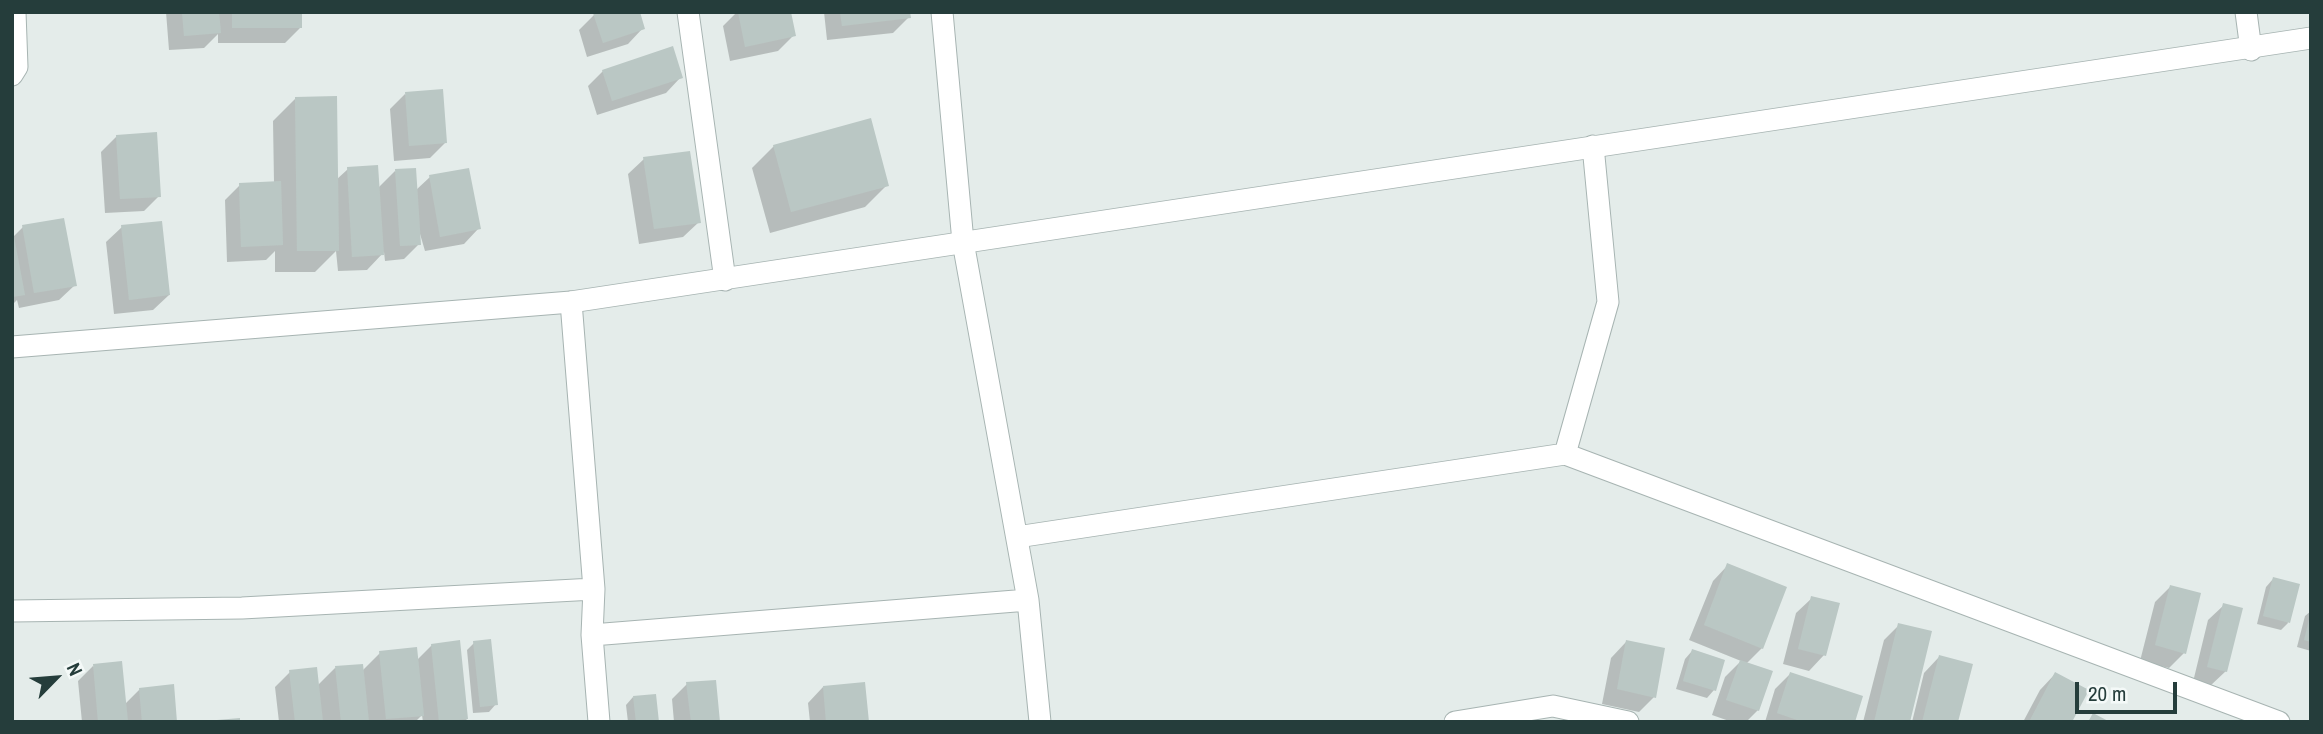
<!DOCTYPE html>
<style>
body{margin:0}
#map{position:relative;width:2323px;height:734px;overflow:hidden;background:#e4ecea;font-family:"Archivo Narrow",sans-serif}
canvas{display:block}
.frame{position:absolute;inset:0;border:14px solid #253d3b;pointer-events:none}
.north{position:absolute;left:21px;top:643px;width:70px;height:70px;-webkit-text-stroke:5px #f4f9f8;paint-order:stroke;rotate:65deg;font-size:19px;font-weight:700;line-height:28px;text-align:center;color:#253d3b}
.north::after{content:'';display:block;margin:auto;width:24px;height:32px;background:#253d3b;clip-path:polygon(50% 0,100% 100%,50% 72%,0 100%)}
.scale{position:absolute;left:2075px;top:682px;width:102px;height:32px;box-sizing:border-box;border:4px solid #253d3b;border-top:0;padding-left:9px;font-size:21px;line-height:24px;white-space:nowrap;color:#253d3b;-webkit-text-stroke:5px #f4f9f8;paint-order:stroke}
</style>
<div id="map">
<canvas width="2323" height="734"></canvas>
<div class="frame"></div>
<div class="north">N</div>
<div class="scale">20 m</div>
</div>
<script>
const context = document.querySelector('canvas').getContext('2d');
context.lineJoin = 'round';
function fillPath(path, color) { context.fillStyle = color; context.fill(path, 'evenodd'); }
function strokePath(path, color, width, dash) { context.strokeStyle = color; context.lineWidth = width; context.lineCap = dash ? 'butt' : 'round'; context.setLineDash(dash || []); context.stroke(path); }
fillPath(new Path2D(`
 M166,12H300V28L285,43H218V34L204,48L169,50Z
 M602,12H638L643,28L628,44L587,57L579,30L594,15Z
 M737,12H789L794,35L778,51L730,61L723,26Z
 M824,12H908L909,17L893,33L827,40Z
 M603,71L681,77L666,93L597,115L588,86Z
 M405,94L446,142L430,158L394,161L390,109Z
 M295,99L336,180L348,169L378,188L395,171L416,190L430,177L479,228L464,244L425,251L418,227L419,244L404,259L385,261L384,252L367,270L338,271L336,251L315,272H275V251L266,260L227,262L225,200L240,185L274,183L273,121Z
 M117,136L159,196L144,211L105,213L101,152Z
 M774,146L887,185L865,207L770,233L752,168Z
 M644,159L699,222L683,237L639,244L628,174Z
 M23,227L75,285L59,300L19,308L17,300L12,305V228L14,236Z
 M122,227L169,295L153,310L114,314L106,242Z
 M1728,565L1762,648L1746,664L1758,710L1746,722H1732L1712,715L1725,677L1741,661L1689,640L1713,581Z
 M2273,579L2288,623L2281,630L2257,624L2266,587Z
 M2170,587L2184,653L2169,668L2140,661L2155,602Z
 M1812,598L1824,655L1809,671L1783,664L1796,613Z
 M2224,605L2226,671L2210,686L2193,682L2208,620Z
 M2311,611V651L2297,647L2305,616Z
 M1899,625L1908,722H1863L1884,640Z
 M1626,642L1654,697L1639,712L1602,704L1611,658Z
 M474,643L496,704L489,712L473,713L467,650Z
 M432,645L467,719L464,722H423L422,715L415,722H279L275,687L290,672L317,686L335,668L362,671L380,653L416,661Z
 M1692,651L1714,690L1707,698L1676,689L1685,659Z
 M1939,657L1956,722H1912L1924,673Z
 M93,666L125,704L140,689L176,722H82L78,681Z
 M1790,674L1853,722H1765L1775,689Z
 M2055,674L2070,722H2023L2040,690Z
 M687,684L718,722H674L672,699Z
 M823,687L867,722H810L808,703Z
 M633,697L657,722H628L626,705Z`), '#0003');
fillPath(new Path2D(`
 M182,12H219L221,33L184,36Z
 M232,12H302V28H232Z
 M640,12L645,29L603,43L593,13Z
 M738,12H791L796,36L745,47Z
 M840,12H910L911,18L842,26Z
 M673,46L683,78L612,101L602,70Z
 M443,89L447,143L409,146L405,92Z
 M337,96L339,251H297L295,97Z
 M871,118L889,186L791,212L773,145Z
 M157,132L161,197L120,199L116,135Z
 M690,151L701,223L654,229L643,157Z
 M378,165L384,255L352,257L347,167Z
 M416,168L421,245L400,246L395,169Z
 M469,168L481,229L440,237L429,175Z
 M281,181L283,245L241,247L239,183Z
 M64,218L77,286L34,293L22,225Z
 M162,221L170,295L129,300L121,225Z
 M12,226L25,295L12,297Z
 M1727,563L1787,587L1763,649L1704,625Z
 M2273,577L2300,584L2290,623L2263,616Z
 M2170,585L2201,593L2186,654L2155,645Z
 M1811,596L1840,603L1826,656L1798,649Z
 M2223,603L2243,608L2227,672L2207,667Z
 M2310,616H2311V642L2304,640Z
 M1898,623L1932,631L1910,722H1874Z
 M491,639L498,705L480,707L473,641Z
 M460,640L468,719L439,722L431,644Z
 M1626,640L1665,648L1656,698L1617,689Z
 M417,647L424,716L386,719L379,651Z
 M1692,649L1725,660L1716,691L1683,681Z
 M1939,655L1973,664L1958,722H1922Z
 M1740,660L1773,671L1759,711L1726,700Z
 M122,661L128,722H98L93,664Z
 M363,664L369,722H341L335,666Z
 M317,667L323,722H295L289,670Z
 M1790,672L1863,696L1855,722H1803L1777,713Z
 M2055,672L2089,690L2072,722H2033L2030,720Z
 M716,680L720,722H691L686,682Z
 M865,682L869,722H826L823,686Z
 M174,684L177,722H142L139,688Z
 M656,694L659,722H636L633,696Z
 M2093,713L2110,722H2088Z
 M240,718V722H217V720Z`), '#bac7c4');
const minor = new Path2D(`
 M688,12L725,280
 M942,12L963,242L1028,600L1040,722
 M2246,12L2251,50
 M12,75L17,67L15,12
 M1565,454L1608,302L1593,146
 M1017,537L1565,454L2279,722
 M594,589L592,635L599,722
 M12,611L242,608L594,589L571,302
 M592,635L1028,600
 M1455,722L1553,706L1628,722`);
const tertiary = new Path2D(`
 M12,347L571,302L2311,38`);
strokePath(minor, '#a7b4b2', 23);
strokePath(tertiary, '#a7b4b2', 23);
strokePath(minor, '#fff', 21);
strokePath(tertiary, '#fff', 21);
</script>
